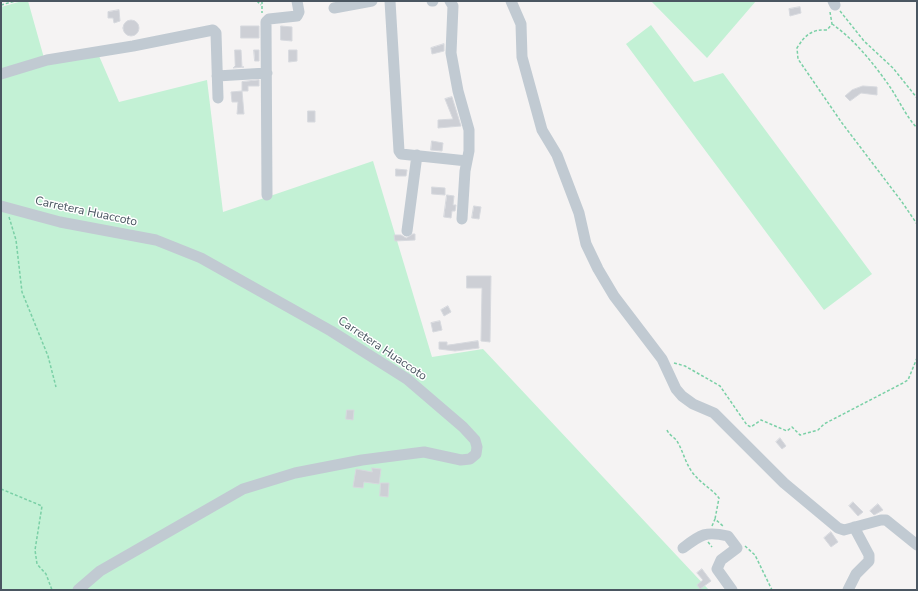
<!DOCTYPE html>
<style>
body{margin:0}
#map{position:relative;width:918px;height:591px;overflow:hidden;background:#f5f3f3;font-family:"Nunito Sans",sans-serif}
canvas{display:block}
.frame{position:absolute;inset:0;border:2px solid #4a5661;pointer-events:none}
</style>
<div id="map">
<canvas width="918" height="591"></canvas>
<div class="frame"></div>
</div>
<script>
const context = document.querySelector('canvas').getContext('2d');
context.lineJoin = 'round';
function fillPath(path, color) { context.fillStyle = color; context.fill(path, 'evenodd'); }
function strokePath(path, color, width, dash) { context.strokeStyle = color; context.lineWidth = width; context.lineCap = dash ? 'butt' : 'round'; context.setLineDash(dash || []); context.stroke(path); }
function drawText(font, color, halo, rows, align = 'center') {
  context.font = font + ' "Nunito Sans",sans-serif'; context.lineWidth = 3; context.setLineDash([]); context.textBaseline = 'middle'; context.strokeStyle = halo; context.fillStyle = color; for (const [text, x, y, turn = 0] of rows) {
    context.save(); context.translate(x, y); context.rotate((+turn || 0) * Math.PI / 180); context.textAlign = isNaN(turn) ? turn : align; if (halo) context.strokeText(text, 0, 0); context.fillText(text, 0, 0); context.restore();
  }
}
fillPath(new Path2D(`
 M22,1H28L44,58L96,49L119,102L207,80L223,212L373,161L432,357L483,349L709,590H1V7Z
 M651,1H756L707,58Z
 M651,25L694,82L723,73L872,274L824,310L626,44Z`), '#c3f1d5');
const building = new Path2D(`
 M800,7L801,13L790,16L789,9Z
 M119,10L120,21L114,23L113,18H108V12Z
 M123 28a8 8 0 1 1 16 0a8 8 0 1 1-16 0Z
 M241,26H259V38H241Z
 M281,26L292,27V41L281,40Z
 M444,44V51L432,54L431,48Z
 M235,50H241L242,67H244L233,68L235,66Z
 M254,50H259V61H255Z
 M289,50H297V61L289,62Z
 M259,80V86H248V91H242L244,114H237L238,102H232L231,92L242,91V82Z
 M863,86L877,87V95L861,93L850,101L845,96L852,90Z
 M452,97L461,126L438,128V120L453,119L445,99Z
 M308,111H315V122H308Z
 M432,141L443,143L442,151L431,150Z
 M396,169L407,170L406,176H396Z
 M432,187L445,188V195L432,194Z
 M447,195L454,196L453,205H456L455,211H452L451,218L444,217Z
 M474,206L481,207L479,219L472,218Z
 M413,234H415V240L395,241L394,235H401L406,238Z
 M467,276H491L490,342L481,341L482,288H467Z
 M448,306L451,312L444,316L441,310Z
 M440,321L442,330L433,332L431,323Z
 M478,341L479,348L455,351L439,349V342H447V345Z
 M347,410H354L353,420L346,419Z
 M780,438L786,446L782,449L776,442Z
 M372,468L381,469L379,484L364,482L363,488L353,487L356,469L372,472Z
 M381,483H389L388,497L380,496Z
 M853,502L863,512L858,516L849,506Z
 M878,504L883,510L874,515L870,511Z
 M831,532L838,542L831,547L824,538Z
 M702,569L711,581L700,589L697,585L703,580L697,573Z`);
fillPath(building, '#cdcfd5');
strokePath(building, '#d7d9de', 1);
strokePath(new Path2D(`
 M257,1L261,5
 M262,1V13
 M1,5L15,1
 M840,11L864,41L893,68L917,98
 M830,12L832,24L827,30C812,29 805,35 797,48L798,59L842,123L902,202L917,224
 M832,24C854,39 873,63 888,84C898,98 905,115 917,128
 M9,217L16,240L22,292L48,356L56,387
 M674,363L685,366L720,386L747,425L751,427L761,420L787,431L792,427L800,435L818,430L824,424L903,383L908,380L917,358
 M667,430C669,435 674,437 677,441C683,451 685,462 692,472C700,483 711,488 719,498L715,519
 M1,489L42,506L35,550L37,564L46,574L52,590
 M712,526L715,519L723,526
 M708,542L712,547
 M745,546L755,555L772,590`), '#7ad0a6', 1.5, [3, 2]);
strokePath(new Path2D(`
 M390,1L399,151L401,154L467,161
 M432,1H433
 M450,1L453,6L451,53L458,91L469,130V151L465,171L462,219
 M511,1L521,24L522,57L542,130L557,155L579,213L586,244L598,269L614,296L662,359L676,389L682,396L693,404L714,413L784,483L838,528L844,530L881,520H886L917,545
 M833,1L835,5
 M334,8L372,1
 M1,74L47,60L133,46L213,30L216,33L218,98
 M217,76L267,73
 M267,195L266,22L269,19L297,16L299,12L297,1
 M1,206L60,222L156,240L201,258L331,331L407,379L463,427L475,440L477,447L476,454L470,459L461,460L424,452L362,460L295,473L243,489L100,571L78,590
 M407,231L417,155
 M683,548C701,534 706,531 728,536L737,548L721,560L717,569L732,590
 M848,590L856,574L869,561V555L854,527`), '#c1cad2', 11);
drawText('12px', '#4a5661', '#fff', [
 ["Carretera Huaccoto",86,212,12],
 ["Carretera Huaccoto",382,349,34]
]);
</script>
